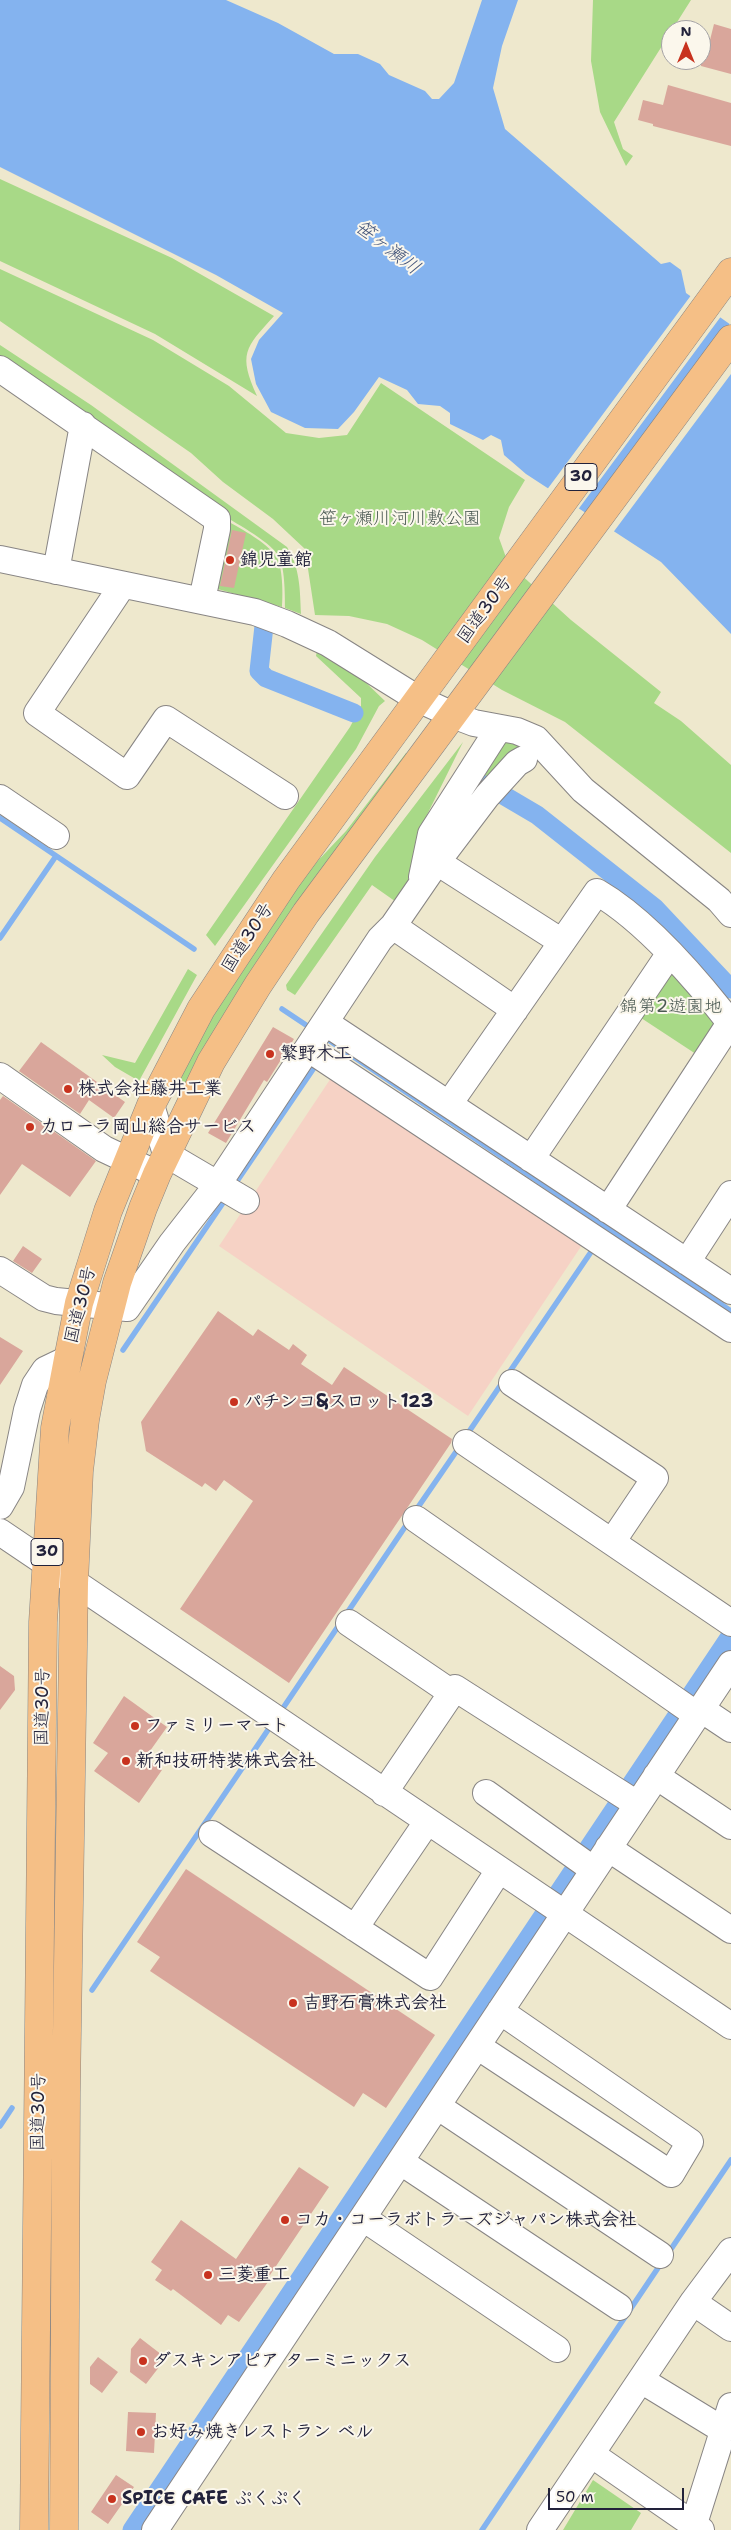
<!DOCTYPE html>
<meta charset="utf-8">
<style>
body{margin:0}
#map{position:relative;width:731px;height:2530px;overflow:hidden;background:#eee8cd;font-family:"Shantell Sans",sans-serif}
canvas{display:block}
.north{position:absolute;left:661px;top:20px;width:50px;height:50px;box-sizing:border-box;background:#fbf7ec;border:1px solid #a4a2a5;border-radius:50%;rotate:0deg;font-size:14px;font-weight:700;line-height:20px;text-align:center;color:#22223b}
.north::after{content:'';display:block;margin:auto;width:18px;height:22px;background:#c8321e;clip-path:polygon(50% 0,100% 100%,50% 72%,0 100%)}
.scale{position:absolute;left:548px;top:2488px;width:136px;height:22px;box-sizing:border-box;border:2px solid #22223b;border-top:0;padding-left:6px;font-size:15px;line-height:18px;white-space:nowrap;color:#22223b;-webkit-text-stroke:4px #fbf7ec;paint-order:stroke}
</style>
<div id="map">
<canvas width="731" height="2530"></canvas>
<div class="north">N</div>
<div class="scale">50 m</div>
</div>
<script>
const context = document.querySelector('canvas').getContext('2d');
context.lineJoin = 'round';
function fillPath(path, color) { context.fillStyle = color; context.fill(path, 'evenodd'); }
function strokePath(path, color, width, dash) { context.strokeStyle = color; context.lineWidth = width; context.lineCap = dash ? 'butt' : 'round'; context.setLineDash(dash || []); context.stroke(path); }
function drawText(font, color, halo, rows, align = 'center') {
  context.font = font + ' "Shantell Sans","Klee One",sans-serif'; context.lineWidth = 4; context.setLineDash([]); context.textBaseline = 'middle'; context.strokeStyle = halo; context.fillStyle = color; for (const [text, x, y, turn = 0] of rows) {
    context.save(); context.translate(x, y); context.rotate((+turn || 0) * Math.PI / 180); context.textAlign = isNaN(turn) ? turn : align; if (halo) context.strokeText(text, 0, 0); context.fillText(text, 0, 0); context.restore();
  }
}
fillPath(new Path2D(`
 M333,1075L582,1245L468,1416L219,1246Z`), '#f6d2c5');
fillPath(new Path2D(`
 M593,0H691L614,122L623,149L633,156L626,166L600,112L591,61Z
 M0,179L172,258L274,316C245,348 238,354 257,396L155,334L0,261Z
 M0,269L153,340L229,386L286,433L319,438L347,435L381,383L525,480L509,507L499,538L508,563L571,620L661,692L654,703L681,721L731,765V853L565,722L502,690L422,640L387,624L349,616L315,615L305,549L273,519L223,482L191,453L0,321Z
 M0,345L91,405L287,547C300,568 300,589 301,614L285,608C285,596 285,565 278,555C268,540 234,522 217,512L0,361Z
 M227,521C242,529 267,543 276,556C283,566 283,595 282,607L214,588Z
 M317,650L359,676L385,701L379,706L356,749L215,946L206,935L350,727L361,706V698L316,656Z
 M511,741L531,745L435,840L502,743Z
 M463,742L422,825L403,900L399,904L372,885L295,995L287,990L286,985L375,857Z
 M406,753L411,758L186,1086L182,1088L177,1085L209,1021L272,922L311,868L346,831Z
 M188,969L197,975L139,1081L115,1067L102,1055L135,1063Z
 M673,970L721,1025L702,1058L635,1014Z
 M593,2480L641,2513L631,2530H563Z`), '#a8d987');
fillPath(new Path2D(`
 M0,0H226L278,23L334,54H358L380,64L389,75L425,91L432,99H439L454,83L482,0H518L502,46L493,88L505,129L661,264L670,262L681,270L686,293L731,325V634L661,562L526,474L504,455L501,440L491,435L483,440L450,424V413L440,406L418,404L407,390L379,377L354,412L338,429L305,428L271,412L256,384L251,359L259,340L283,313L216,275L0,167Z`), '#84b3ef');
fillPath(new Path2D(`
 M692,294L722,315L577,511L546,491Z
 M731,322V374L612,534L586,517Z`), '#eee8cd');
strokePath(new Path2D(`
 M0,818L194,949
 M0,938L56,856
 M282,1009L312,1029
 M330,1041L731,1311
 M233,1187L318,1062
 M123,1350L227,1197
 M466,1436L591,1252
 M414,1513L460,1446
 M279,1714L409,1521
 M92,1990L272,1724
 M0,2126L12,2108
 M667,2255L731,2160
 M482,2530L662,2262`), '#84b3ef', 5.5);
strokePath(new Path2D(`
 M264,626L259,671L266,678L354,713
 M486,785L537,815L655,908L731,989
 M132,2530L731,1635`), '#84b3ef', 19);
fillPath(new Path2D(`
 M714,24L731,29V74L701,66V42L709,44Z
 M668,85L731,103V146L653,126V124L638,120L643,100L663,105Z
 M232,530L246,533L234,588L220,586Z
 M273,1027L294,1039L267,1082L264,1080L226,1143L208,1133Z
 M41,1042L125,1102L114,1118L89,1100L80,1114L19,1071Z
 M3,1096L96,1161L70,1197L22,1164L0,1195V1100Z
 M23,1246L42,1259L32,1273L13,1261Z
 M218,1311L253,1336L258,1329L289,1350L293,1344L307,1355L301,1364L332,1385L344,1367L452,1439L451,1443L289,1683L180,1609L253,1501L224,1480L216,1491L205,1483L202,1487L146,1451L141,1422Z
 M0,1337L23,1351L0,1385Z
 M0,1666L14,1676L15,1690L0,1710Z
 M124,1696L167,1727L145,1758L162,1770L139,1803L94,1771L108,1753L93,1743Z
 M186,1869L435,2035L386,2108L363,2093L354,2107L150,1971L160,1957L137,1942Z
 M299,2167L329,2187L266,2281L268,2282L239,2322L228,2315L221,2325L173,2289L171,2291L155,2280L162,2270L151,2262L181,2220L236,2259Z
 M140,2338L166,2358L146,2384L130,2372L131,2349Z
 M98,2357L118,2372L102,2393L90,2384V2367Z
 M128,2412L156,2413L154,2453L126,2451Z
 M116,2475L134,2487L108,2524L91,2512Z`), '#d9a69b');
const minor = new Path2D(`
 M0,369L217,519V529L202,600
 M0,559L255,612L287,624L328,643L418,699L453,715L474,723L517,731L536,739L583,790L719,900L731,914
 M56,571L83,425
 M122,586L37,713L127,776L166,719L285,796
 M0,798L56,836
 M437,862L562,942
 M422,877L431,834L499,728
 M393,926L515,1010
 M326,1023L731,1291
 M309,1049L731,1329
 M0,1076L104,1149L157,1174
 M449,1104L597,892C645,920 697,980 731,1024
 M151,1105L166,1154L246,1201
 M531,1159L670,953
 M608,1210L730,1023
 M687,1262L731,1194
 M0,1270L44,1298L56,1301L127,1308L172,1243L218,1184L380,939L393,926L437,862L487,796L517,763L524,759
 M512,1383L655,1478L612,1542
 M466,1443L731,1623
 M0,1506L11,1487L27,1410L35,1385L45,1370L68,1359
 M416,1519L697,1715
 M0,1532L731,2026
 M349,1623L452,1693
 M701,1709L731,1729
 M656,1776L731,1826
 M384,1793L455,1688L637,1804
 M486,1793L594,1870
 M212,1834L430,1977L499,1870
 M608,1848L731,1930
 M355,1928L427,1822
 M477,2046L671,2174L690,2142L500,2011
 M437,2106L660,2255
 M401,2162L619,2307
 M363,2218L557,2349
 M693,2302L731,2328
 M641,2380L723,2430
 M591,2454L701,2530
 M155,2530L731,1664
 M540,2530L693,2302L731,2251
 M692,2530L731,2406`);
const highway = new Path2D(`
 M34,2530L43,1622L55,1428L68,1359L79,1303L108,1211L151,1105L201,1009L286,880L731,272
 M64,2530L66,2094L74,1583L79,1471L85,1420L92,1381L117,1283L143,1208L157,1174L211,1062L258,985L306,913L731,339`);
strokePath(minor, '#888584', 28);
strokePath(highway, '#888584', 29);
strokePath(minor, '#fff', 26);
strokePath(highway, '#f5bf86', 28);
for (const [x, y, r, color] of [
 [230,560,5,"#c8321e"],
 [270,1054,5,"#c8321e"],
 [68,1089,5,"#c8321e"],
 [30,1127,5,"#c8321e"],
 [234,1402,5,"#c8321e"],
 [135,1726,5,"#c8321e"],
 [126,1761,5,"#c8321e"],
 [293,2003,5,"#c8321e"],
 [285,2220,5,"#c8321e"],
 [208,2275,5,"#c8321e"],
 [143,2361,5,"#c8321e"],
 [141,2432,5,"#c8321e"],
 [112,2499,5,"#c8321e"]
]) { const dot = new Path2D(); dot.arc(x, y, r, 0, 2 * Math.PI); context.fillStyle = color; context.fill(dot); strokePath(dot, '#fbf7ec', 2); }
for (const [x, y, w] of [
 [581,477,32],
 [47,1552,32]
]) { const box = new Path2D(); box.roundRect(x - w / 2, y - 13.5, w, 27, 4); context.fillStyle = '#fbf7ec'; context.fill(box); strokePath(box, '#22223b', 1); }
drawText('bold 16px', '#22223b', null, [
 ["30",581,477],
 ["30",47,1552]
]);
drawText('18px', '#4a5952', '#fbf7ec', [
 ["笹ヶ瀬川河川敷公園",400,519],
 ["錦第2遊園地",671,1007]
]);
drawText('bold 18px', '#22223b', '#fbf7ec', [
 ["錦児童館",240,560],
 ["繁野木工",280,1054],
 ["株式会社藤井工業",78,1089],
 ["カローラ岡山総合サービス",40,1127],
 ["パチンコ&スロット123",244,1402],
 ["ファミリーマート",145,1726],
 ["新和技研特装株式会社",136,1761],
 ["吉野石膏株式会社",303,2003],
 ["コカ・コーラボトラーズジャパン株式会社",295,2220],
 ["三菱重工",218,2275],
 ["ダスキンアピア ターミニックス",153,2361],
 ["お好み焼きレストラン ベル",151,2432],
 ["SPICE CAFE ぷくぷく",122,2499]
], 'left');
drawText('18px', '#22223b', '#fbf7ec', [
 ["国道30号",485,610,-54],
 ["国道30号",248,938,-57],
 ["国道30号",81,1305,-76],
 ["国道30号",43,1707,-89],
 ["国道30号",39,2112,-89]
]);
drawText('italic 19px', '#44557a', '#fbf7ec', [
 ["笹ヶ瀬川",387,248,37]
]);
</script>
